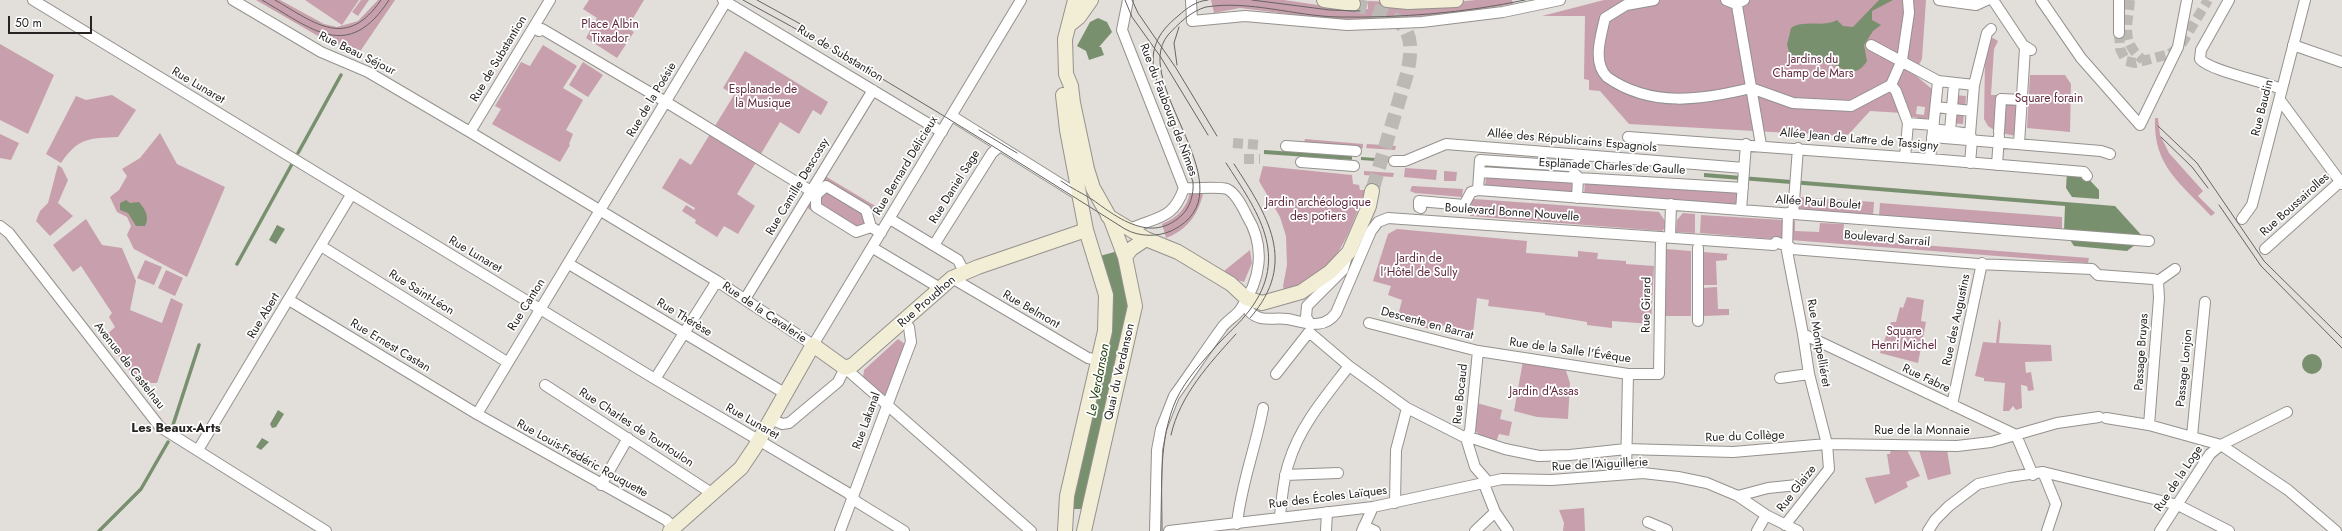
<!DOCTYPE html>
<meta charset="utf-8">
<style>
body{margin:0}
#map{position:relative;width:2342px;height:531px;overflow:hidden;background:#e2deda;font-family:Jost,sans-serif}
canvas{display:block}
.scale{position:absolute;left:8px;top:16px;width:84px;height:18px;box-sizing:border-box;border:2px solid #252422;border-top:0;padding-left:5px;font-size:12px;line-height:14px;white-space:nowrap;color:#252422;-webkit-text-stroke:3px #fff;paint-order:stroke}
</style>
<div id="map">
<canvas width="2342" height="531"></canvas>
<div class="scale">50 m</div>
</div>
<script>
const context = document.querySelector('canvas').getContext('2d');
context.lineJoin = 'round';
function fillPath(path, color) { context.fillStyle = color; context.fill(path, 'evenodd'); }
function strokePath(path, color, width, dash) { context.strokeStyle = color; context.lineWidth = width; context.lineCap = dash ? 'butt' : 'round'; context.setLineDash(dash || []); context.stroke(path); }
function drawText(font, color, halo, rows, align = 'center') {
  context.font = font + ' Jost,sans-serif'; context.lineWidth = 3.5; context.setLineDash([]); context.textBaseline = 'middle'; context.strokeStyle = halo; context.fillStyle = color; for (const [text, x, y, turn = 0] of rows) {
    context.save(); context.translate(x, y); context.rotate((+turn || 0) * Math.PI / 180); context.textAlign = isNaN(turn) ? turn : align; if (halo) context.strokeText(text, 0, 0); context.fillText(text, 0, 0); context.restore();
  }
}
fillPath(new Path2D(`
 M256,0H280L324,24L337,27L358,21L378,0H395L359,53L318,36Z
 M305,0H359L342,25Z
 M361,0H369L358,16L352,12Z
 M589,0H644L627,28L634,32L617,58L586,38L597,18L583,9Z
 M1211,0H1284L1345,9H1368V1L1436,4L1476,0H1512L1513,4L1437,16L1344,21L1240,8L1214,13Z
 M1604,0H1926L1922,59L1914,74L1933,90L1930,117L1926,119L1912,117L1905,104L1902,113L1870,111L1849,134L1844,136L1629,124L1600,91L1589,90V80L1584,79L1585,16H1542ZM1917,106L1925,107L1924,115L1916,114Z
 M1993,38L1998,41L1994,49L1991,95H1999L1997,132L1988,126L1984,119L1985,62L1990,39Z
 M0,44L54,75L28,134L0,120Z
 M543,45L577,66L563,88L583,100L566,130L573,134L569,144L570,145L560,162L492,124L501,109L495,106L521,62L530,66Z
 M745,51L828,102L821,115L813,110L799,134L780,122L737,194L755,206L738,234L724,226L717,237L695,223L696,220L682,211L686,205L694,210L695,208L662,188L680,158L691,165L734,95L723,88Z
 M583,62L603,75L588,97L569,85Z
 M2030,75H2065L2071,84L2070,132L2027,128Z
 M112,95L136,110L118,137C89,138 78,138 61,163L46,154L76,96L86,100Z
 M1955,95L1966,96L1965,108L1954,107Z
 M2004,101L2019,102L2016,136L2001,133Z
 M1954,110L1964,112L1963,124L1952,123Z
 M2155,118H2158L2160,135L2169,153L2203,191L2198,196L2215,213L2211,216C2181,183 2153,167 2155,118Z
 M160,133L177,164L225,187L187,277L134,249L127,235L131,226L127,217L117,212L110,197L119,190L127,176L122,169L140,158Z
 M0,134L19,143L11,160L0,158Z
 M1305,139L1363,144V148L1304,143Z
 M1367,144L1396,146L1395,150L1366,148Z
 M58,165L62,168L68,180L58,203L73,216L50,236L36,221L40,211L48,203Z
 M1263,166L1352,175L1353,184L1359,185L1360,190H1366C1346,238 1339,274 1284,290L1283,286L1287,265L1286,236L1280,217L1259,181Z
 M1405,168L1437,170L1436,180L1404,177Z
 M1364,171L1394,173L1393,177L1364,175Z
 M1444,171L1457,172L1456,181H1444Z
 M825,176L877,207L858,238L806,207Z
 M1486,176L1573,181L1572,193L1485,187Z
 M1585,182L1737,193L1736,205L1584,194Z
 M1412,186L1463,189L1462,197L1415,193L1410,191Z
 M1190,192L1203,194C1198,215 1187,230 1166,238L1162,224C1177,218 1187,208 1190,192Z
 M1799,197L1874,202L1873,216L1798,210Z
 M1474,199L1659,212L1665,221V228L1662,231L1470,216V203Z
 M1880,203L2062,217V231L1879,216Z
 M1683,213L1695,214V233L1676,232L1677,220Z
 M1701,215L1783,220L1784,240L1700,233Z
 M86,219L102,245L122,248L136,281L130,310L162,323L171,298L183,304L157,383H139L104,337L115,327L109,317L112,313L81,266L73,272L53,245Z
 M1792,221H1795V231L1819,232L1820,223L1844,224L1843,234L1857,235V240L2089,258L2088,263L1790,240Z
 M1397,229L1527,241L1526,253L1578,257V251L1598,253L1597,259L1626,261V264L1654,266L1651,324L1612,321V328L1587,325V322L1545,315V313L1488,306L1489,300L1477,298L1473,333L1444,325L1437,331L1397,320L1402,300L1388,295L1391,286L1373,281L1388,234Z
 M1666,249L1691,251V316H1665Z
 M1250,250L1252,263L1244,282L1231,278L1224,271Z
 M1703,252L1729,254L1727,255V260L1716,261L1717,285H1704Z
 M145,260L162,267L154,285L137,278Z
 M166,270L183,278L175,296L158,288Z
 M1717,287L1718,309H1729V315L1704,316L1703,288Z
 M1907,297L1924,300L1921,321L1926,322L1918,363L1880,353L1891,322H1896L1900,307L1903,308Z
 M1999,319L2001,323L1999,343L2051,345L2052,361L2025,362L2026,373L2031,372L2034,390L2028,391L2027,386L2021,385L2022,408L2016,410L2013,406L2009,411H2003L2005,383L1984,381V378L1975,376L1983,342L1996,343Z
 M898,339L905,344L886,397L863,377L864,370Z
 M1523,361L1565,368L1570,383L1568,419L1537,417L1514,411Z
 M1477,403L1502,410L1500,419L1512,422L1509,436L1499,434L1496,442C1468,433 1475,430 1477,403Z
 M1891,450H1907L1920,476L1906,482L1908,487L1875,504L1865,478L1890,474L1887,454H1890Z
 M1919,450H1947L1951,474L1928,480Z
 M1584,508L1585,531H1563L1564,523L1559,510Z`), '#c89fad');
fillPath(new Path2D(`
 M1879,0H1893L1872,11V20L1881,25L1873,31L1864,45L1867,61C1854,81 1843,67 1827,62L1810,65L1792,61L1787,45L1791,28C1805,19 1823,28 1837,20L1843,26L1853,27Z
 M1098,18L1107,22L1112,32L1099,47H1101L1104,55L1089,60L1086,51L1077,46L1090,22Z
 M1264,150L1352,156V160L1264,154Z
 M1361,157L1389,159V162L1361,160Z
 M2067,172L2084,174L2099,190V199L2072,197L2066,188Z
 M1704,173L2115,206L2144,238L2127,251L2074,246L2064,231L2065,206L1704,177Z
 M126,200L130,203L139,202C145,209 150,217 145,226H136L128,213L120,210V203Z
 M277,225L285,229L276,244L269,240Z
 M1118,251L1129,299L1128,316L1085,513L1081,509H1071L1111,334C1115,305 1109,283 1100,256Z
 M2302 364a10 10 0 1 1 20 0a10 10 0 1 1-20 0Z
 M278,410L284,414L276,427L272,428L270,424Z
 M262,438L269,442L261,450L256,447Z`), '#79906f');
strokePath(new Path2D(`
 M298,153L341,75
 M237,264L292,164
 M173,425L199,345
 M99,531L141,489L168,442`), '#79906f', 3.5);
strokePath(new Path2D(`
 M2130,0C2128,26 2120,41 2143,60
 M2119,33L2120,49L2126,61L2135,63L2170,54L2181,45L2208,0
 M1233,143L1261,145
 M1244,159H1260`), '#bcb9b5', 10, [10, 5]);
strokePath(new Path2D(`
 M1353,4C1397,17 1419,21 1407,74L1372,191`), '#bcb9b5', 14, [14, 7]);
const street = new Path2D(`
 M33,0L655,379L848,493L857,502L904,531
 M233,0L321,52L368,72L470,132L717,281L813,345L1021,0
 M723,0L942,132
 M1128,0L1122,30L1184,188
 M1654,0L1626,5L1605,18C1601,36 1592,62 1607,77C1651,108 1702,100 1751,88
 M1726,0L1736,4L1744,0
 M1736,0L1761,145
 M1939,0L1976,5L1987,0
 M1993,0L2023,45L2031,50
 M2041,0L2081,58L2140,125L2178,47L2187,0
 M2119,0V33
 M2229,0L2201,50L2200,59C2210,71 2263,81 2281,89
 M1191,1L1192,21L1245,16L1347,25L1422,22L1503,12L1560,0
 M534,28L539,31L542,29L666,102L811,191L816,195V207L856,232L871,227L881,233
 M1871,45L1938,81L1974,85
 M2293,45L2342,62
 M1891,85L1896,91L1908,123L1933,125
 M1751,88L1793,103L1851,106L1891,85L1902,60L1909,13L1908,0
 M2280,100L2342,184
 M1936,107L1971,111
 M952,116L1080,196
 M1933,129L1970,134
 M1950,131L1954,84
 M470,132L550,0
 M1999,132L2001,99L2022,100
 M1628,137L1930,159L2084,172L2087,176
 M1932,137L2101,151L2110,154
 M2019,144L2025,48
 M1286,146L1356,151
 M1905,157L1908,123
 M1930,159L1938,81
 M1394,161H1405L1446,144L1744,168
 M1301,162L1354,166
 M1584,162L1569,166L1480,160L1478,190L2149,241
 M1970,163L1972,140L1970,134L1974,85L1987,33L1991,29
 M1997,165L1999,136
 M1480,172L1743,188
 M1574,173L1578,177L1577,198
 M816,195L826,186L866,210L871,227
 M1421,208L1419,207V201L1464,205L1471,192L1478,190
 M1741,210L1746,144
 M1793,214L1798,148
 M890,219L958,260L964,272
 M2242,219L2252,205L2305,0
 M0,226L9,233L160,427L326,531
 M1130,229C1158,216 1173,220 1184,188
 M1670,237L1671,204
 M934,245L992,153L1000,146
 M321,246L507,362
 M873,248L940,288
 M1698,248V321
 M2265,249L2342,180
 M569,264L786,394
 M952,278L1088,358L1098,360
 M2158,281L2175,269
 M1246,298L1249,311C1260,323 1273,317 1287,319C1305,322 1323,331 1336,313L1371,231L1378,222L1388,218L1774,245L1776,242L1790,247L1792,249L1978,264L2092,269L2098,275L2153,279L2158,281
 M745,299L873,90
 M289,300L477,414L666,520L674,528
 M1369,323L1478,351L1628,374H1659L1661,237
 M1311,325L1306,317L1307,306L1343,270L1347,256
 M1309,332L1349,366L1407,408L1466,438L1475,439L1505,449L1539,456L1570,455L1626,449L1733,452L1827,444L1957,446L1991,442L2057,423L2099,417
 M1803,334L2016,435
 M1276,374L1309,332
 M1780,378L1809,374
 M655,379L717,281
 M545,385L713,494
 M1952,405L1982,263
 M477,414L727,0
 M2106,418L2149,425L2221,445L2288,490L2336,531
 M771,419L782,424L789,423L838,382L845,368L1031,531
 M2149,425L2159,298L2158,281
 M2016,435L2033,475
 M2192,436L2205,302
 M1466,438L1470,431L1478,351
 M1466,438L1475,467L1488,482
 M198,450L351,195
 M2043,472L2056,504L2047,531
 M1626,474L1628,374
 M1285,475L1338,473
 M1484,484L1495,512L1508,531
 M601,485L628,438
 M1738,496L1768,488L1797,485
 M1395,503L1396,450L1407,408
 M1280,516C1282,498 1283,479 1289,462C1300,426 1326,396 1349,366
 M1648,522L1667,530
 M1237,524C1241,484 1256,447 1263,408
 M1785,525L1829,469L1827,444L1809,374L1803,334L1787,251L1788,213
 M1364,526L1375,531
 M840,531L911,342L909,327L905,322
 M1155,531L1157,450L1161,429L1174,396C1190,374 1205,351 1221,329C1226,321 1235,317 1240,310C1261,280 1266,247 1247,216C1243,208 1236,193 1227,189C1217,186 1196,189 1184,188
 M1169,531L1373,507L1502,479L1552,480L1643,473L1678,477L1707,483L1738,496L1766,515L1798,531
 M1326,531L1327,512
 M1362,531L1373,507
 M1475,531L1495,512
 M1757,531L1766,515
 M1928,531L1935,520L1949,506L1978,484L2009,477L2043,472L2178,505L2229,531
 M2160,531L2210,454L2221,445L2287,412`);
const secondary = new Path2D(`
 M1075,0L1065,39L1066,74L1071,86L1073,103L1087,169L1093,188L1111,220L1125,257L1135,306L1084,531
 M1324,0L1353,4
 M1387,0L1408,2L1456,0
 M1069,25L1079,17L1091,0
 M1063,95L1067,130L1086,230L1106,295L1105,331L1067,496L1065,531
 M1108,216L1146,239L1178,252L1231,284L1246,298L1262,303L1301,292L1330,272L1349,252L1369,206L1372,191
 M1125,257L1131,249L1146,239
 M670,531L741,468L755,447L813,345L845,368L853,365L952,278L978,267L1086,230`);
strokePath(street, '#95928e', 12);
strokePath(secondary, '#95928e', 16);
strokePath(street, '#fff', 10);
strokePath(secondary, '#f2eed6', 14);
strokePath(new Path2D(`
 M262,0C312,29 348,63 389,0
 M275,0C316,24 347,50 381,0
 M743,0C874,70 999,150 1125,229C1139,237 1157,237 1171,231C1254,192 1128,83 1168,35C1178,24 1191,11 1206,7C1249,0 1295,16 1338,17C1400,18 1464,13 1525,0
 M757,0L804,26
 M1125,0L1132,17L1160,56L1208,135
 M1132,0L1138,13L1176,68L1217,136
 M1252,0L1330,10L1360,11
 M1177,65L1174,43L1179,27
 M2158,126L2197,163L2264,261L2342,338
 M979,130L1017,153
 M2161,137L2192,167L2208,188
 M1234,164C1267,215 1299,262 1250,318
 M1061,181C1071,188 1082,193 1093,200C1119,219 1151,243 1181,216C1190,208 1194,194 1193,182L1156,78C1148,51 1157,33 1178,16C1187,8 1196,1 1208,0
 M2219,205L2261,266L2342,348
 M1171,435C1180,395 1209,364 1236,334
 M1162,531C1162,487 1158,441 1176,400C1186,379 1203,361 1218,344C1228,333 1240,323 1249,311C1291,256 1257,211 1226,163`), '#666461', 1);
drawText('12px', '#61293f', '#fff', [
 ["Place Albin",610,25],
 ["Tixador",610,39],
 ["Jardins du",1813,60],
 ["Champ de Mars",1813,74],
 ["Esplanade de",763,90],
 ["la Musique",763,104],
 ["Square forain",2049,99],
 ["Jardin archéologique",1318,203],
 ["des potiers",1318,217],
 ["Jardin de",1419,259],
 ["l'Hôtel de Sully",1419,273],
 ["Square",1904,332],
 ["Henri Michel",1904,346],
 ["Jardin d'Assas",1544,392]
]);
drawText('12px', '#252422', '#fff', [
 ["Rue Beau Séjour",357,54,26],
 ["Rue de Substantion",840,54,31],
 ["Rue de Substantion",499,59,-59],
 ["Rue Lunaret",198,86,31],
 ["Rue de la Poésie",652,100,-59],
 ["Rue Baudin",2263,108,-76],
 ["Rue du Faubourg de Nîmes",1168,110,69],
 ["Allée Jean de Lattre de Tassigny",1859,140,5],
 ["Allée des Républicains Espagnols",1572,141,5],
 ["Rue Bernard Délicieux",906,166,-59],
 ["Esplanade Charles de Gaulle",1612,167,3],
 ["Rue Camille Descossy",798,187,-59],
 ["Rue Daniel Sage",955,187,-58],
 ["Allée Paul Boulet",1818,203,4],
 ["Rue Boussairolles",2295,205,-42],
 ["Boulevard Bonne Nouvelle",1512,213,4],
 ["Boulevard Sarrail",1887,239,5],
 ["Rue Lunaret",475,255,31],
 ["Rue Saint-Léon",421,293,32],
 ["Rue Proudhon",927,302,-41],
 ["Rue Canton",527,305,-58],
 ["Rue Girard",1647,305,-89],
 ["Rue Belmont",1031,310,30],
 ["Rue de la Cavalerie",764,313,34],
 ["Rue Abert",264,316,-59],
 ["Rue Thérèse",684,318,31],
 ["Rue des Augustins",1957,320,-78],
 ["Descente en Barrat",1427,324,15],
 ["Rue Montpelliéret",1818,343,80],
 ["Rue Ernest Castan",390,346,31],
 ["Rue de la Salle l'Évêque",1570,351,8],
 ["Passage Bruyas",2142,352,-86],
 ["Avenue de Castelnau",129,366,52],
 ["Passage Lonjon",2185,368,-84],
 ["Quai du Verdanson",1120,372,-77],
 ["Rue Fabre",1926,379,25],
 ["Rue Bocaud",1461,394,-84],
 ["Rue Lakanal",867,421,-70],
 ["Rue Lunaret",752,422,30],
 ["Rue Charles de Tourtoulon",636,428,33],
 ["Rue de la Monnaie",1922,431],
 ["Rue du Collège",1745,437,-2],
 ["Rue Louis-Frédéric Rouquette",582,459,29],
 ["Rue de l'Aiguillerie",1600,465,-3],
 ["Rue de la Loge",2179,479,-56],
 ["Rue Glaize",1797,489,-52],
 ["Rue des Écoles Laïques",1328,498,-7]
]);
drawText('italic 13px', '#173604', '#fff', [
 ["Le Verdanson",1099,380,-79]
]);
drawText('bold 13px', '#252422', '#fff', [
 ["Les Beaux-Arts",176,429]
]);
</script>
